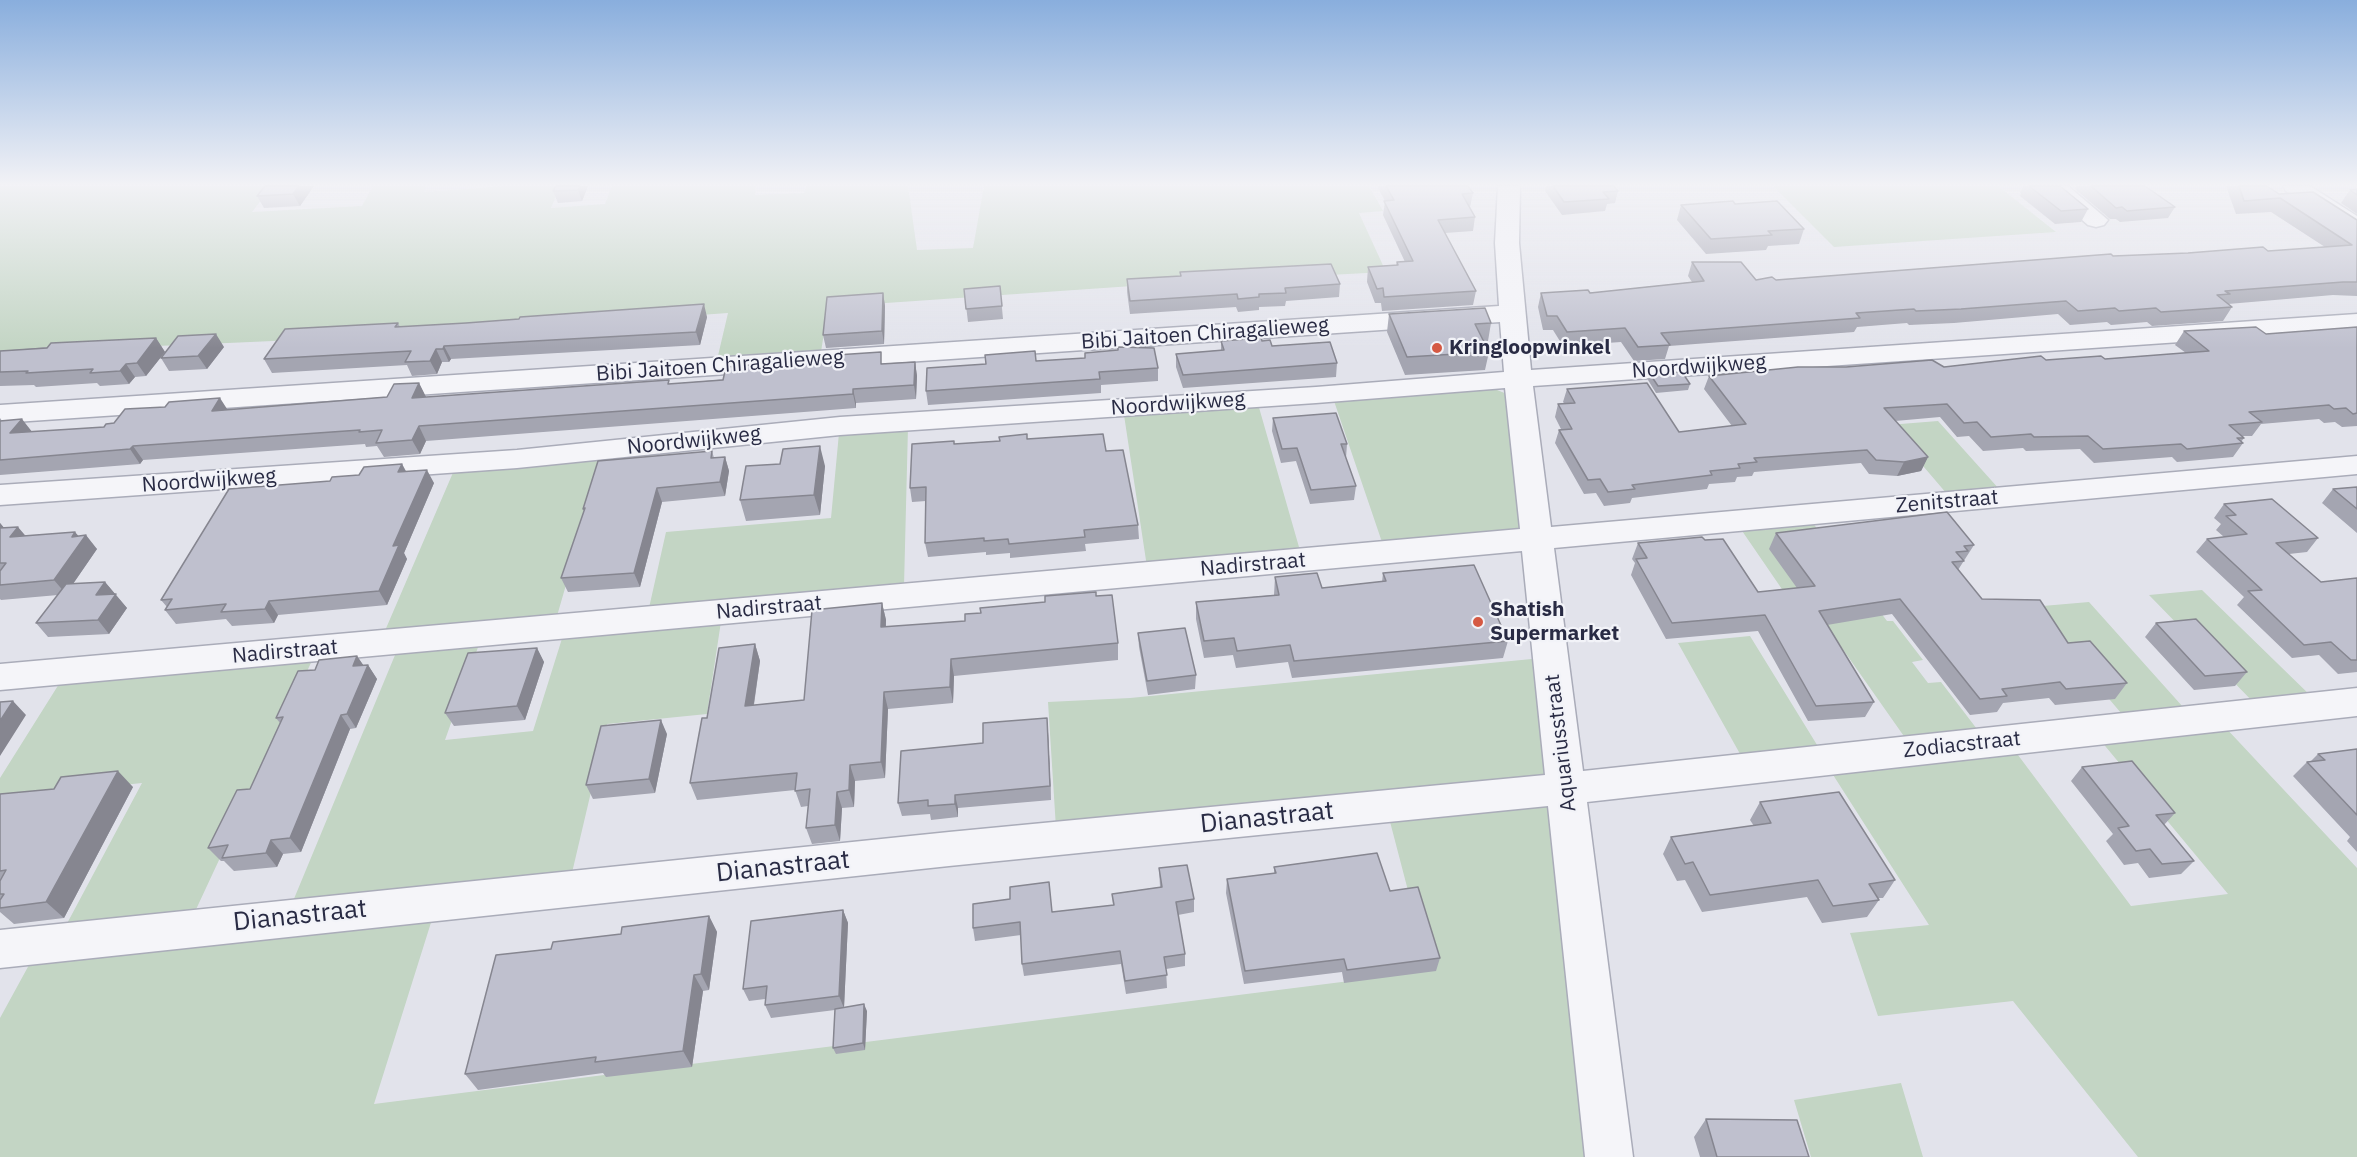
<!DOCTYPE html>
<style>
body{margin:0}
canvas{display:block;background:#e2e3eb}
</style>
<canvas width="2357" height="1157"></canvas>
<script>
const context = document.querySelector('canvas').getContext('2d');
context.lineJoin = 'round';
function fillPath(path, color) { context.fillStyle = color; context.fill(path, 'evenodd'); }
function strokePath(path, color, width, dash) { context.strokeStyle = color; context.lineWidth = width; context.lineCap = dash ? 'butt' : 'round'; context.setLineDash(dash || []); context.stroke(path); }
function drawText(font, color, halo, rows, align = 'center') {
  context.font = font + ' "IBM Plex Sans",sans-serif'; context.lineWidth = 4.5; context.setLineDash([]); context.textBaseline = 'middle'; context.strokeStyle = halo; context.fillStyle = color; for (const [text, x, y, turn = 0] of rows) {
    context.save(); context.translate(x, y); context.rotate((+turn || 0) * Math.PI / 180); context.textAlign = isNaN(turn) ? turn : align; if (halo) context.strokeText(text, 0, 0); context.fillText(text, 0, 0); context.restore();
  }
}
fillPath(new Path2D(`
 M0,186H272L252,212L362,206L373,186H426L424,192L503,186H560L551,208L605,204L612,186H756L755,195L804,193L806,186H908L917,250L973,248L984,186H1369L1383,211L1359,213L1386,272L1176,283L828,307L821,352L717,360L728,313C485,331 243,345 0,351Z
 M1773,186H1998L2056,232L1834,247Z
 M1492,388L1507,394L1521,532L1384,548L1334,401Z
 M1258,404L1301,554L1147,567L1124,415Z
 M1938,421L2000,490L1947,494L1888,425Z
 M908,427L904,586L649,608L666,532L831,518L839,433Z
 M605,450L557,616L384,633L458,461Z
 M1809,518L1887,621H1893L1923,660L1912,662L1928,683L1941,682L1980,733L1908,742L1830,631L1812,633L1738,525Z
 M2202,590L2314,699L2257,706L2149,595Z
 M2089,602L2183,707L2121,713L2031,607Z
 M722,615L707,714L607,724L571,877L291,906L400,643L482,636L445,740L533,731L565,629Z
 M1750,636L1822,753L1744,761L1678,643Z
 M316,652L192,918L63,931L142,783L0,798V778L64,676Z
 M1542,658L1550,772L1541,779L1056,828L1048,702L1130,698Z
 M2224,726L2357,868V1157H2138L2013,1001L1878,1016L1850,933L1929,925L1828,767L2012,747L2131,906L2228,894L2101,741Z
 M1541,803L1551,808L1591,1157H0V1018L35,954L434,913L374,1104L1429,971L1388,814Z
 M1901,1083L1923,1157H1811L1794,1100Z`), '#c3d5c4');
const minor = new Path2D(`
 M1498,186H1520L1519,243L1531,370L2357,314V330L1533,386L1551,527L2357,456V474L1554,548L1583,771L2357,688V716L1587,802L1633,1157H1585L1548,806L949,866L0,968V930L949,832L1545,775L1522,551L0,690V664L1520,529L1505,388L1316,403L840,435L517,468L0,505V485L517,450L840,417L1316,387L1504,372L1500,322L0,423V405L1499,306L1495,243Z
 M2043,186H2068L2108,220L2104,225L2096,227L2088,225Z
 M2283,186H2310L2357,216V233L2349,231L2286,191Z`);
strokePath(minor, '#aaacb9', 3);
fillPath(minor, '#f5f5f9');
fillPath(new Path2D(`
 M314,186L300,206L264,208L257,196Z
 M556,186H588L582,201L558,203L553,191Z
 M1377,186H1468L1473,193L1470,207L1475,217L1473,231L1445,233L1476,291L1473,305L1382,311L1381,303H1375L1367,282L1368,267L1396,265L1397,262H1405L1383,215L1385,201Z
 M1546,186H1614L1618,191L1615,203L1607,204L1605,211L1562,215L1545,191Z
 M2023,186H2060L2088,209L2081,222L2055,224L2020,196L2021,193H2020Z
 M2076,186H2145L2175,207L2168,218L2120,222L2116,219H2110L2075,189Z
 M2226,186H2267L2279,194L2357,220V296L2333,295L2228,304L2232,307L2223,321L2152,326L2147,322L2111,325L2107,322L2070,325L2058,314L1954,323L1909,325L1907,323L1857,327L1854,332L1669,346L1665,359L1634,361L1621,342L1563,346L1553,330H1543L1538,307L1541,293H1590L1692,282L1688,276L1692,262L1756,280H1776L2113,256L2268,251L2325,247L2271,212L2236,214Z
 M2357,189V214L2341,203L2350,190Z
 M1735,204L1804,229L1799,244L1768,246L1766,250L1706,254L1677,220L1681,205Z
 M1180,272L1340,284L1339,297L1286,301L1285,306L1259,307V310L1238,312L1236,307L1130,314L1127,292V279L1180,276Z
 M1000,286L1003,319L968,322L964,289Z
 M883,293L885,306L884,344L826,348L823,335Z
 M1389,314L1491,323L1488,341H1484L1489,352L1485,370L1405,375L1387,332Z
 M707,317L700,345L451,359L449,362H442L437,374L412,376L407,365L272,373L264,359L398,323L400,327Z
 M2357,327V426L2342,427L2335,422L2324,423L2319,419L2261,424L2252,436H2243L2244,438L2241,442L2243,443L2233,457L2177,462L2172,457L2094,463L2080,449L2026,451L2023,448L1983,451L1969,436L1957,437L1940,417L1895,421L1928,457L1921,471L1897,476L1869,474L1861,463L1754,472L1752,476L1737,477L1735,482L1709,484L1707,489L1632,498L1630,503L1604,506L1596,493L1584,494L1555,443L1559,430L1561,429L1555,417L1558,404L1564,403L1563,402L1567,389L1679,432L1732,426L1704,389L1709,376L1944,367L2046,360L2105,359L2186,353L2175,345L2184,331L2266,334Z
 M156,338L165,352L146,376L135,377L129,384L100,386L97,383L36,387L34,385L0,386V351Z
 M1221,341H1262L1272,346L1337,363L1336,377L1183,388L1176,367V354L1221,350Z
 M224,347L207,369L169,371L161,358Z
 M1036,361L1158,368V381L1101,385V393L928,405L926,391L986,364Z
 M915,362L917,376L916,399L856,403V408L426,441L420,454L384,457L377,446L366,447L365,444L143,460L140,464L0,475V418L2,421L32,432L104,427L114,423L227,410L387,397L419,383L426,397L671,384Z
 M1650,374L1690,384L1688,390L1656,393L1648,380Z
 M1273,418L1347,444L1346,458L1356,486L1354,500L1310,504L1296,461L1281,463L1272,431Z
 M1027,439L1106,451L1138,525L1139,539L1085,544L1086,551L1010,558V553L986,555V552L928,557L925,543L926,501L912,502L910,488L955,444Z
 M712,451L714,458L725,457L729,471L725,496L662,502L640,587L568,592L561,578L584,511L583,509Z
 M402,464L406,471L434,483L404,553L407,559L387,605L278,615L274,623L232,626L226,619L176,624L165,610L167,607L161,600L330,481L359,475Z
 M780,464L825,466L820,515L746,521L740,500Z
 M2357,487V533L2322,503L2333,489Z
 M2224,504L2318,538L2307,552L2289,554L2321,582L2357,578V672L2338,674L2319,655L2292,658L2237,605L2244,597L2196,552L2207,539L2224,537L2216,530L2221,524L2214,518Z
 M0,523L4,528L26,536H79L97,549L73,584L105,582L127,608L109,634L48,637L36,623L58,595L1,600L0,599Z
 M1776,533L1974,545L1958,570L1982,599L2068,643L2127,683L2115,699L2055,705L2049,698L2003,703L1997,712L1970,715L1892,614L1827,625L1874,702L1865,717L1808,721L1758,631L1666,639L1631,575L1635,563L1632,559L1638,543L1705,540L1758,592L1797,588L1769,549Z
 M1383,573L1508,641L1503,658L1292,678L1288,662L1236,668L1233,655L1204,658L1196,619V602L1274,595L1275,577L1322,588L1382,582Z
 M1096,596L1118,643V660L954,676L953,703L888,709L885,778L855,781L854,807L842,808L840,841L812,844L806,828L808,806L801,807L795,790L697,800L690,783L707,718L755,644L760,661L754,705L804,700L882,603L886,620V627L965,621L981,613L1045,602Z
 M2156,623L2247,672L2235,686L2194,690L2145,637Z
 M1138,633L1196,675L1195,689L1148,695L1139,647Z
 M537,648L544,662L525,720L454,726L445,713Z
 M357,656L363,665H368L377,679L356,728L350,729L301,852L283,854L277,867L234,871L224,861H221L208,848L250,789L280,723L276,718L315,670Z
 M1048,732L1051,800L958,808V817L931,820L930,814L902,816L898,803L983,743Z
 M667,734L655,793L593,799L586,785Z
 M2357,749V852L2347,841L2350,837L2293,776L2307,762H2310L2318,754Z
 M2082,767L2175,813L2164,825L2194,861L2181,874L2149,878L2138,863L2124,865L2106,841L2113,834L2071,781Z
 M133,787L64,918L14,924L0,912V794Z
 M1760,802L1895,880L1883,898H1878L1879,900L1867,917L1822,923L1807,897L1702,912L1685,880L1677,881L1663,854L1671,837L1754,826L1750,820Z
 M1274,867L1390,891L1440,958L1436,971L1344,983L1342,972L1244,984L1226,893L1227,879L1274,874Z
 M1159,868L1194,899V912L1178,915L1185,954V966L1166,969L1167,988L1126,994L1121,964L1024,976L1022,964L1021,935L975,941L973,928L1010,899L1049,882L1052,912L1113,905L1112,894L1160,887Z
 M843,910L848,923L844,1007L867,1011L865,1050L836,1054L833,1048L835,1010L771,1018L765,1005V999L749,1001L743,989Z
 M709,916L717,932L709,990L703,991L692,1067L606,1077L603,1073L478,1090L465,1074L551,949Z
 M1706,1119L1809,1157H1700L1694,1137Z`), '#a4a5b1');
fillPath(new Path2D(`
 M299,186H314L300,206L293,194Z
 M580,186H588L582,201L578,190Z
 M883,293L885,306L884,344L882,331Z
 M704,304L707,317L700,345L696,332Z
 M216,334L224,347L207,369L198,356Z
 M156,338L165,352L146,376L137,363Z
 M444,346L451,359L449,362L443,349Z
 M436,349L442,362L437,374L430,361Z
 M915,362L917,376L916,399L914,385Z
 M126,364L135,377L129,384L120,371Z
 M419,383L426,397L412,398Z
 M853,389L856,403V408L853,394Z
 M220,398L229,412L212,411Z
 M22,419L33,433H10Z
 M419,426L426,441L420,454L412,440Z
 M133,446L143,460L140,464L130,449Z
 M820,446L825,466L820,515L814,495Z
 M725,457L729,471L725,496L720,482Z
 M1928,457L1921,471L1897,476L1904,462Z
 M402,464L409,478L398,472Z
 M427,470L434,483L404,553L407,559L387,605L379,591L393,546Z
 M657,488L662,502L640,587L634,573Z
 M0,523L11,536L18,527L30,541L22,551L0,533Z
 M75,532L82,540L86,535L97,549L66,594L54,580L72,537Z
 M105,582L127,608L109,634L98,620L96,595Z
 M269,601L278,615L274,623L265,609Z
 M882,603L886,620L885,644L881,627Z
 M755,644L760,661L751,723L745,706Z
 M537,648L544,662L525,720L517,706Z
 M357,656L366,669L368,665L377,679L356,728L347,714L353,666Z
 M951,659L954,676L953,703L950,687Z
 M884,692L888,709L885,778L881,762Z
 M13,701L26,715L0,756V721Z
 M341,715L350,729L301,852L290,838Z
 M1047,718L1048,732L1051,800L1050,786Z
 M661,720L667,734L655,793L649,779Z
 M850,765L855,781L854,807L849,790Z
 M118,771L133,787L64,918L46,902Z
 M837,792L842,808L840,841L835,825Z
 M955,795L958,808V817L955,804Z
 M271,840L283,854L277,867L266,853Z
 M843,910L848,923L844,1008L839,996Z
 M709,916L717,932L709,990L701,974Z
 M694,975L703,991L692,1067L683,1051Z
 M864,1004L867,1011L865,1050L863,1043Z`), '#868690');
const building = new Path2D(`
 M265,186H299L293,194L257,196Z
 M556,186H580L578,190L553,191Z
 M1386,186H1468L1473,193L1462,194L1475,217L1438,220L1476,291L1384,297L1383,288L1377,289L1368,267L1398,265L1397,262L1413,261L1384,201L1394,200Z
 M1553,186H1614L1618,191L1603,192L1609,199L1564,202Z
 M2029,186H2060L2088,209L2061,211Z
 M2091,186H2145L2175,207L2127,211L2122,207L2116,208Z
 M2239,186H2267L2279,194L2313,192L2357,220V282H2343L2225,291L2230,294L2217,295L2232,307L2161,312L2156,308L2119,311L2115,308L2078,311L2066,301L1961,309L1916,311L1914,309L1856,313L1860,318L1661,333L1670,345L1638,347L1625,328L1567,332L1557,316H1547L1541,293L1588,290L1590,293L1704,281L1692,262H1741L1756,280L1772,277L1776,280L2111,254L2113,256L2188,253L2263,247L2268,251L2352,245L2280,198L2244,201Z
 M2357,189V195L2350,190Z
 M1733,201L1735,204L1777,201L1804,229L1768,231L1772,235L1711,239L1681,205Z
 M1331,264L1340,284L1285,288L1286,293L1259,294V297L1238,299L1237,294L1130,301L1127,279L1181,276L1180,272Z
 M1000,286L1002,306L966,309L964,289Z
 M883,293L882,331L823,335L827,297Z
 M704,304L696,332L444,346L443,349H436L430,361L405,362L411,351L264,359L285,329L398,323L395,327L466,323L519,319L520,317Z
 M1485,308L1491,323L1475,324L1489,352L1407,357L1389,314Z
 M2256,327L2266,334L2357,327V413L2353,414L2346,408L2334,409L2329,405L2249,412L2262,422L2229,425L2244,438H2237L2243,443L2187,449L2181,444L2103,449L2088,436L2034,437L2031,434L1991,437L1977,422L1964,423L1947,404L1884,408L1928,457L1904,462L1876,460L1867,450L1754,458L1757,462L1738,464L1740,468L1710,471L1712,475L1632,485L1635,489L1608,492L1600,479L1588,480L1559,430L1572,429L1558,404L1575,403L1567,389L1647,383L1679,432L1746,424L1709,376L1798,367H1846L1932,360L1944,367L2041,356L2046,360L2101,356L2105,359L2209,351L2184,331Z
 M216,334L198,356L161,358L178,336Z
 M156,338L137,363L126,364L120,371L90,373L93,369L26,373L28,371L0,372V351L47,348L51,343Z
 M1261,338L1262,341L1270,340L1272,346L1330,342L1337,363L1183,375L1176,354L1224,350L1221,341Z
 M1118,347L1154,348L1158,368L1099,372L1100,379L926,391L927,368L986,364L985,355L1035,351L1036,361L1085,358V353L1118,350Z
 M881,352V364L915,362L914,385L853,389V394L419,426L412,440L376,443L382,430L359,432L360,430L133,446L130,449L0,460V421L22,419L10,433L104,427L106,424L114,423L125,409L165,407L169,402L220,398L212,411L387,397L394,384L419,383L412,398L669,380L668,384L723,380L726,367L821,360V356Z
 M1682,372L1690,384L1658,386L1650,374Z
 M1336,413L1347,444H1341L1356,486L1311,490L1297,448L1282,449L1273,418Z
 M1027,434V439L1103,434L1106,451L1123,450L1138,525L1084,530L1085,537L1009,544L1008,539L984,541V538L925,543L926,487L910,488L912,444L954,441V444L1000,441L999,437Z
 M820,446L814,495L740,500L746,466L780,464L783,449Z
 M712,451L711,458L725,457L720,482L657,488L634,573L561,578L585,508L583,509L598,461Z
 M402,464L398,472L427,470L393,546L399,545L379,591L269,601L265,609L221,612L226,604L165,610L172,599L161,600L229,489L330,481L332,477L359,475L364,467Z
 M2357,487V509L2333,489Z
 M2272,499L2318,538L2276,543L2321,582L2357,578V660H2351L2331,642L2304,645L2248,591L2262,590L2207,539L2247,534L2226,516L2236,515L2224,504Z
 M1947,512L1974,545L1964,546L1968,551L1956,552L1964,561L1952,562L1982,599L2040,600L2068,643L2090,641L2127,683L2066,689L2060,682L2002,689L2007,696L1980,699L1900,599L1819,611L1874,702L1816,706L1765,615L1672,623L1636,559L1647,558L1638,543L1702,537L1705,540L1723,539L1758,592L1815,586L1776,533Z
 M18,527L10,537L75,532L72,537L86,535L54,580L0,585V571L6,563H0V528Z
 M1474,565L1508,641L1294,661L1290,645L1237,651L1234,638L1204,641L1196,602L1279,595L1275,577L1317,573L1322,588L1386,581L1383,573Z
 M105,582L96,595L116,594L98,620L36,623L66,584Z
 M1096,592V596L1112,595L1118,643L951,659L950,687L884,692L881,762L850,765L849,790L837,792L835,825L806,828L810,789L795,791L797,773L690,783L702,718H707L719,648L755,644L745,706L804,700L812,610L882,603L881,627L965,621V614L981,613L980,608L1045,602V596Z
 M2196,619L2247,672L2205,676L2156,623Z
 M1185,628L1196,675L1147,681L1138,633Z
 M537,648L517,706L445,713L468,653Z
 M357,656L353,666L368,665L347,714L341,715L290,838L271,840L266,853L222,858L228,845L208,848L237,790L250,789L283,717L276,718L298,671L315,670L319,660Z
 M13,701L0,721V702Z
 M1047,718L1050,786L955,795V804L928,806V800L898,803L901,751L983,743V723Z
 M661,720L649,779L586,785L601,726Z
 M2357,749V815L2307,762L2325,760L2318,754Z
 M2132,761L2175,813L2156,815L2194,861L2162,864L2150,849L2136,851L2118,828L2129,826L2082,767Z
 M118,771L46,902L0,908V900L4,894H0V881L6,870L0,871V794L54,789L61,777Z
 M1839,792L1895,880L1869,884L1879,900L1833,906L1818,880L1710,895L1693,862L1685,864L1671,837L1771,823L1760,802Z
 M1377,853L1390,891L1418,887L1440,958L1347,970L1344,959L1245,971L1227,879L1276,873L1274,867Z
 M1187,865L1194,899L1176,902L1185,954L1164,957L1167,975L1125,981L1120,951L1022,964L1020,922L973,928V904L1010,899V887L1049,882L1052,912L1114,905L1112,894L1162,887L1159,868Z
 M843,910L839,996L765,1005L767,986L743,989L751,921Z
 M709,916L701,974L694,975L683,1051L595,1062L596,1057L465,1074L496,955L551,949L553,942L621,934L622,927Z
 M864,1004L863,1043L833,1048L835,1009Z
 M1706,1119L1797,1120L1809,1157H1717Z`);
fillPath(building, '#bfc0ce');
strokePath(building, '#868690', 1.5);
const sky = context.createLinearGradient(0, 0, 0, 348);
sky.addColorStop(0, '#89aedd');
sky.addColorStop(0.53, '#f2f2f6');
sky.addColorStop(1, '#f2f2f600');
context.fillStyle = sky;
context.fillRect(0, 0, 2357, 348);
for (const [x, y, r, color] of [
 [1437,348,6,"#d55943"],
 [1478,622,6,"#d55943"]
]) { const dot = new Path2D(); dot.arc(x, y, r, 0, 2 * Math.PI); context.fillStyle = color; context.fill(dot); strokePath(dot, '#f2f3f8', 2); }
drawText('21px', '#292b44', '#f2f3f8', [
 ["Bibi Jaitoen Chiragalieweg",1205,334,-4],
 ["Bibi Jaitoen Chiragalieweg",720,366,-4],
 ["Noordwijkweg",1699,367,-4],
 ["Noordwijkweg",1178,404,-4],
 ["Noordwijkweg",694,441,-6],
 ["Noordwijkweg",209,481,-4],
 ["Zenitstraat",1947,502,-5],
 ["Nadirstraat",1253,565,-5],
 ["Nadirstraat",769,608,-5],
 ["Nadirstraat",285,652,-5],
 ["Aquariusstraat",1561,743,-97],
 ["Zodiacstraat",1962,745,-6]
]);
drawText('bold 21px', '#292b44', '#f2f3f8', [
 ["Kringloopwinkel",1449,348],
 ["Shatish",1490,610],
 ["Supermarket",1490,634]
], 'left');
drawText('26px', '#292b44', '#f2f3f8', [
 ["Dianastraat",1267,818,-6],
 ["Dianastraat",783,867,-6],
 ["Dianastraat",300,916,-6]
]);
</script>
